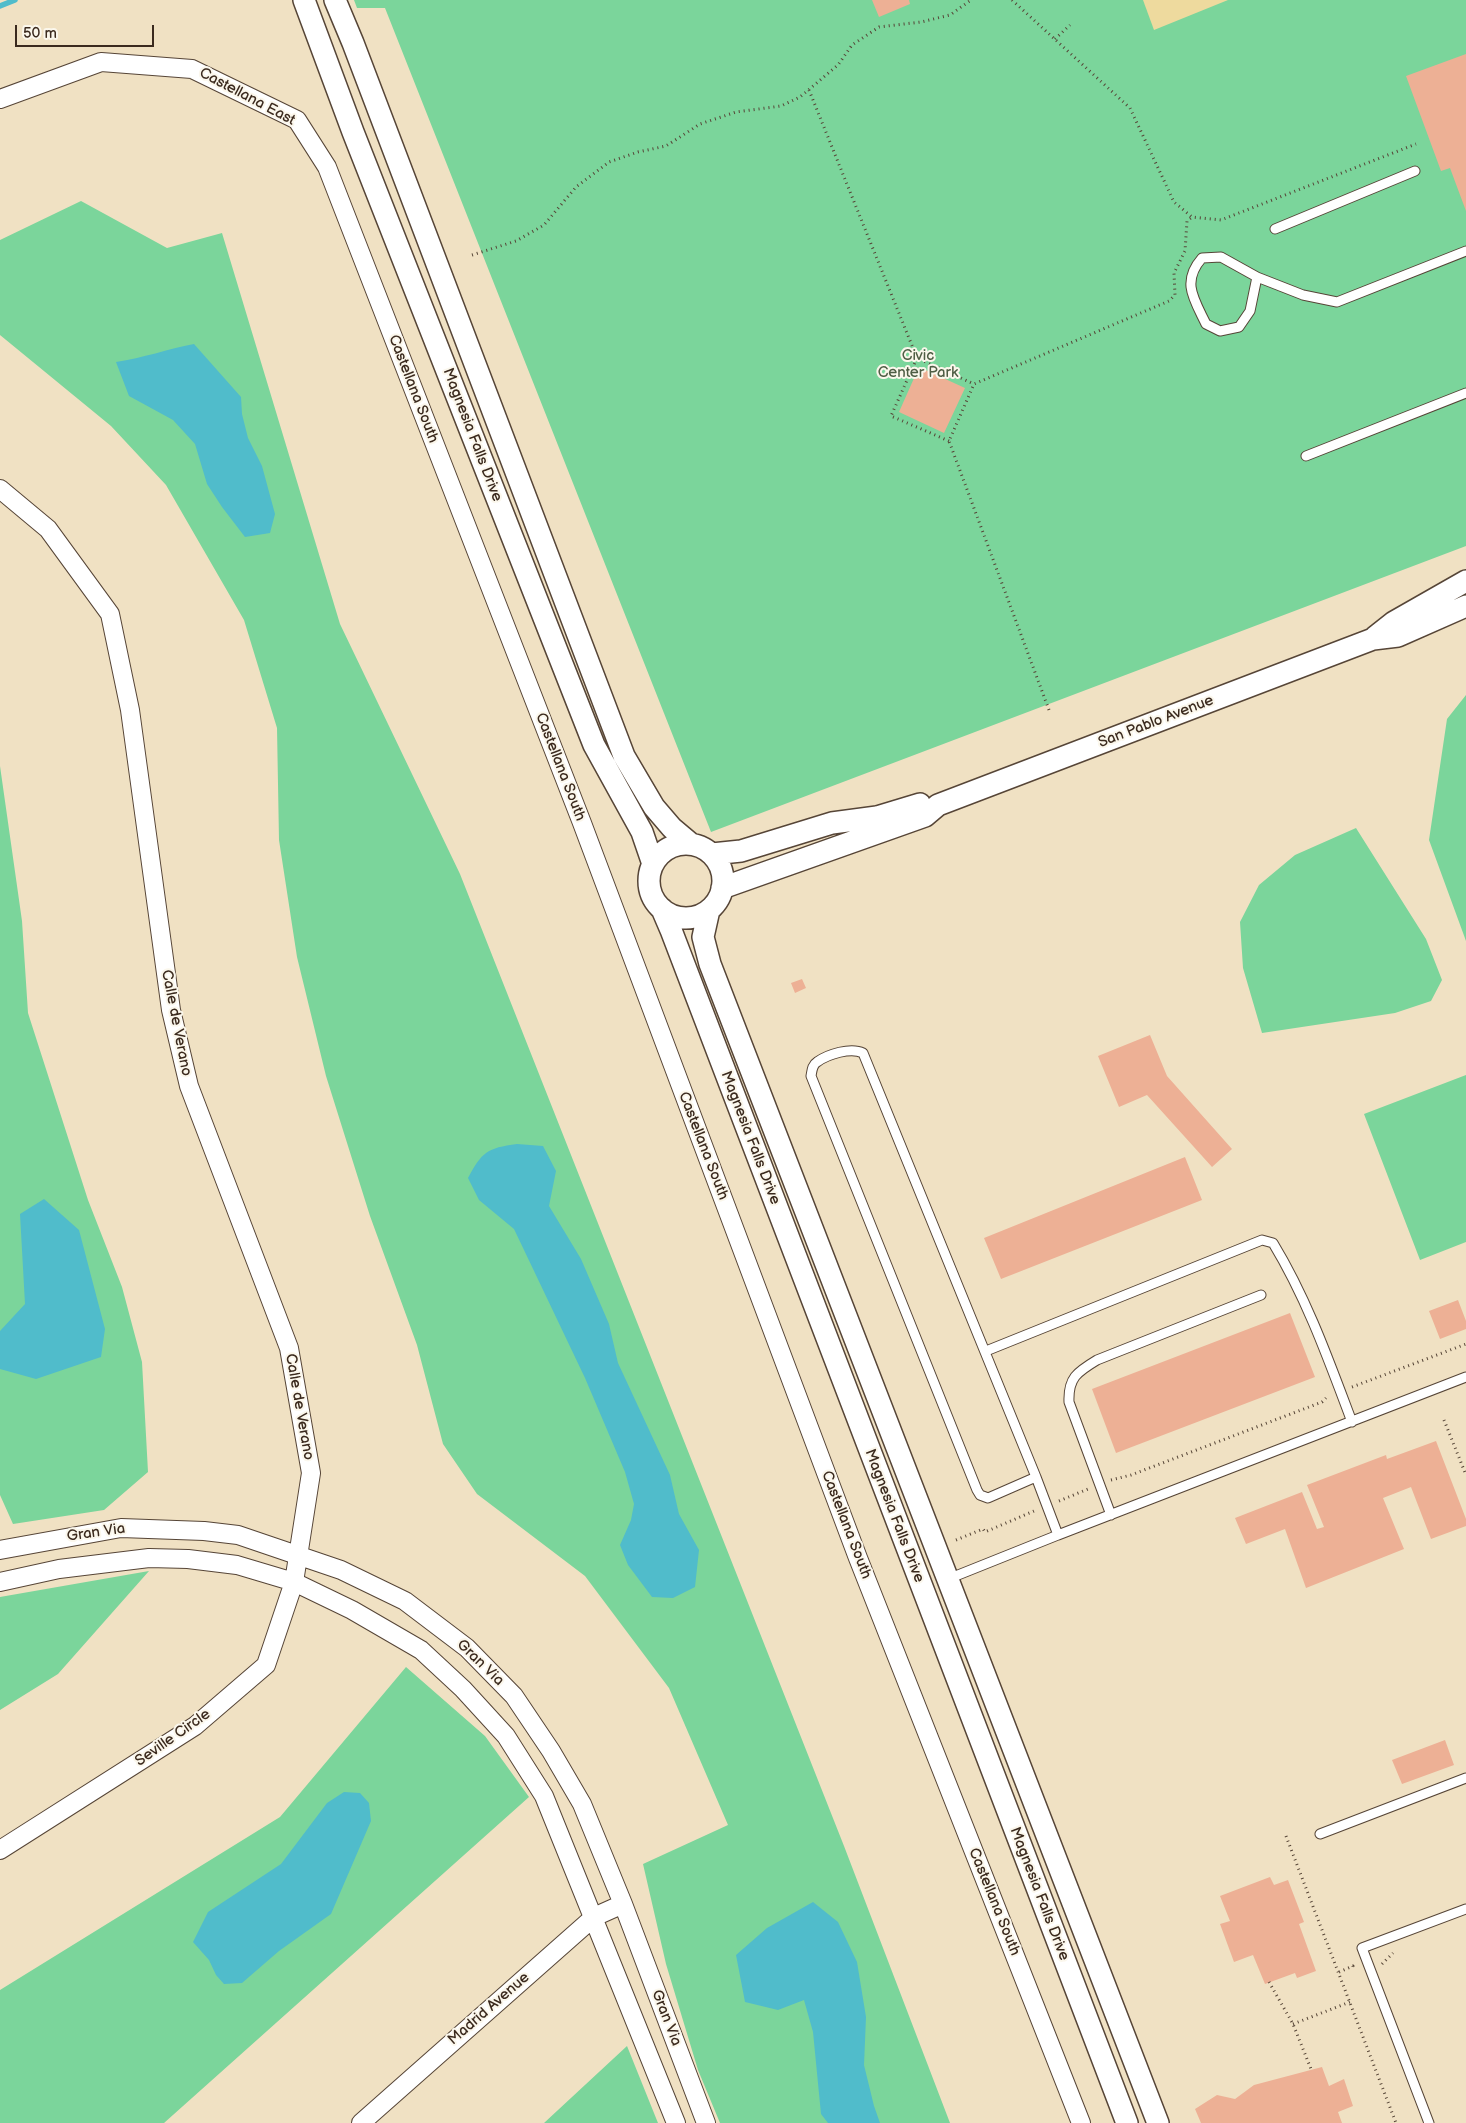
<!DOCTYPE html>
<style>
body{margin:0}
#map{position:relative;width:1466px;height:2123px;overflow:hidden;background:#f0e1c3;font-family:"Balsamiq Sans",sans-serif}
canvas{display:block}
.scale{position:absolute;left:15px;top:25px;width:139px;height:22px;box-sizing:border-box;border:2px solid #3b2a1e;border-top:0;padding-left:6px;font-size:15px;line-height:18px;white-space:nowrap;color:#3b2a1e;-webkit-text-stroke:4px #fbf7ec;paint-order:stroke}
</style>
<div id="map">
<canvas width="1466" height="2123"></canvas>
<div class="scale">50 m</div>
</div>
<script>
const context = document.querySelector('canvas').getContext('2d');
context.lineJoin = 'round';
function fillPath(path, color) { context.fillStyle = color; context.fill(path, 'evenodd'); }
function strokePath(path, color, width, dash) { context.strokeStyle = color; context.lineWidth = width; context.lineCap = dash ? 'butt' : 'round'; context.setLineDash(dash || []); context.stroke(path); }
function drawText(font, color, halo, rows, align = 'center') {
  context.font = font + ' "Balsamiq Sans",sans-serif'; context.lineWidth = 4; context.setLineDash([]); context.textBaseline = 'middle'; context.strokeStyle = halo; context.fillStyle = color; for (const [text, x, y, turn = 0] of rows) {
    context.save(); context.translate(x, y); context.rotate((+turn || 0) * Math.PI / 180); context.textAlign = isNaN(turn) ? turn : align; if (halo) context.strokeText(text, 0, 0); context.fillText(text, 0, 0); context.restore();
  }
}
fillPath(new Path2D(`
 M354,0H1466V546L711,832L385,8H357Z
 M81,201L167,248L222,233L340,624L460,874L844,1846L950,2123H720L698,2070L666,1964L643,1864L728,1825L669,1688L585,1576L477,1494L443,1444L417,1345L370,1216L326,1076L297,957L279,840L277,728L244,620L166,485L111,426L0,335V240Z
 M1466,695V941L1429,840L1447,719Z
 M0,766L22,921L28,1013L88,1200L122,1287L142,1362L148,1472L104,1510L13,1524L0,1495Z
 M1356,828L1426,939L1442,980L1431,1001L1395,1013L1262,1033L1243,968L1240,922L1259,885L1295,855Z
 M1466,1075V1242L1420,1260L1364,1114Z
 M149,1571L58,1674L0,1710V1597Z
 M406,1667L485,1736L529,1797L164,2123H0V1990L280,1817Z
 M627,2046L658,2123H544Z`), '#7bd59b');
fillPath(new Path2D(`
 M1143,0H1228L1154,30Z`), '#eeda9e');
fillPath(new Path2D(`
 M194,344L241,397L242,414L248,438L262,466L275,514L270,533L245,537L222,507L207,484L195,444L173,420L129,396L116,362C143,358 168,349 194,344Z
 M517,1144L543,1146L556,1171L549,1206L581,1259L609,1324L618,1363L670,1475L679,1514L699,1550L695,1587L673,1598L652,1597L628,1565L620,1545L631,1520L634,1504L625,1472L585,1378L514,1229L479,1200L468,1178C482,1152 487,1148 517,1144Z
 M44,1199L79,1230L105,1329L101,1357L36,1379L0,1369V1331L25,1304L20,1214Z
 M344,1792L360,1793L369,1803L371,1821L331,1914L279,1951L242,1983L224,1984L216,1975L209,1960L193,1942L208,1912L281,1864L327,1803Z
 M813,1902L838,1922L857,1962L866,2017L864,2065L874,2106L880,2123H828L821,2114L813,2032L804,2000L778,2010L745,2002L736,1955L767,1928Z`), '#50bccb');
strokePath(new Path2D(`
 M0,6L15,0`), '#50bccb', 5.5);
fillPath(new Path2D(`
 M872,0H909L910,4L879,17Z
 M1466,54V211L1450,168L1441,171L1406,76Z
 M919,367L965,388L944,433L899,412Z
 M802,979L806,988L795,993L791,983Z
 M1150,1035L1167,1076L1232,1149L1212,1167L1147,1095L1119,1107L1098,1056Z
 M1185,1157L1202,1200L1001,1279L984,1238Z
 M1458,1300L1466,1321V1329L1440,1339L1429,1311Z
 M1290,1313L1315,1377L1116,1453L1092,1389Z
 M1436,1441L1466,1519V1526L1431,1539L1411,1487L1383,1498L1404,1549L1306,1588L1285,1529L1246,1544L1235,1518L1302,1492L1317,1529L1324,1527L1307,1485L1386,1455L1387,1459Z
 M1445,1740L1454,1765L1402,1784L1392,1760Z
 M1270,1877L1274,1885L1288,1880L1304,1922L1299,1924L1316,1971L1297,1978L1295,1973L1265,1984L1253,1955L1234,1962L1220,1924L1230,1921L1220,1896Z
 M1322,2067L1329,2086L1344,2079L1353,2106L1338,2112L1342,2123H1201L1195,2109L1217,2095L1235,2099L1254,2085Z`), '#edb095');
const service = new Path2D(`
 M1275,229L1415,171
 M1257,277L1221,257L1202,258C1181,282 1194,299 1206,324L1220,331L1239,327L1250,311L1257,277L1303,295L1337,302L1466,251
 M1306,456L1466,393
 M986,1351L1262,1240L1273,1243C1307,1299 1329,1361 1352,1422
 M1111,1515L1069,1402C1068,1378 1077,1372 1097,1360L1261,1295
 M1058,1535L1466,1377
 M948,1579L1058,1535L1036,1477L863,1053C851,1047 828,1054 817,1062C812,1065 812,1071 811,1076L977,1490L980,1495L988,1498L1036,1477
 M1320,1834L1466,1778
 M1429,2123L1362,1948L1466,1909`);
const minor = new Path2D(`
 M0,99L101,62L192,69L297,120L327,167L582,823L858,1558L1081,2123
 M0,489L48,529L110,614L130,710L171,1010L189,1086L289,1348L311,1473L294,1582L266,1665L195,1726L0,1850
 M0,1550L121,1528L204,1531L238,1535L341,1570L405,1601L467,1648L514,1696L551,1751L582,1804L623,1904L706,2123
 M0,1582L59,1569L149,1558L188,1559L237,1565L294,1582L352,1610L421,1650L463,1689L506,1736L544,1796L676,2123
 M361,2123L594,1917L623,1904`);
const tertiary = new Path2D(`
 M304,0L353,132L594,745L642,832L653,864
 M335,0L353,43L624,756L654,807L672,828L691,844
 M1375,637L1394,622L1466,581
 M649 881a37 37 0 1 1 74 0a37 37 0 1 1-74 0Z
 M712,854L741,851L832,823L877,817L920,804
 M722,888L925,816L938,805L1373,639L1398,636L1466,606
 M662,909L671,930L1127,2123
 M709,910L703,937L710,964L1158,2123`);
strokePath(service, '#564537', 11);
strokePath(minor, '#564537', 20);
strokePath(tertiary, '#564537', 24);
strokePath(new Path2D(`
 M1012,0L1130,108L1174,202L1192,217L1221,220L1416,144
 M1055,39L1070,25
 M809,90L917,358
 M472,255L516,241L544,225L576,187L609,162L638,152L666,146L700,124L736,112L781,106L800,97L838,65L852,45L879,27L921,22L950,15L971,0
 M949,441L891,416L917,358L974,384
 M1049,710L949,441L974,384L1169,301L1175,295L1174,273L1185,251L1187,221L1192,217
 M1352,1387L1466,1344
 M1444,1420L1466,1475
 M1111,1480L1131,1475L1322,1402L1326,1398
 M1059,1501L1088,1489
 M956,1540L983,1529L985,1532L1034,1511
 M1286,1836L1396,2123
 M1382,1964L1393,1953
 M1339,1972L1353,1966V1968
 M1269,1982L1293,2024L1311,2069
 M1293,2024L1350,2002`), '#564537', 3, [1, 4]);
strokePath(service, '#fff', 9);
strokePath(minor, '#fff', 18);
strokePath(tertiary, '#fff', 21);
drawText('15px', '#3b2a1e', '#fbf7ec', [
 ["Castellana East",247,97,28],
 ["Castellana South",413,389,69],
 ["Magnesia Falls Drive",472,435,69],
 ["San Pablo Avenue",1156,722,-21],
 ["Castellana South",560,767,69],
 ["Calle de Verano",176,1023,79],
 ["Magnesia Falls Drive",750,1138,69],
 ["Castellana South",703,1146,69],
 ["Calle de Verano",299,1407,80],
 ["Magnesia Falls Drive",894,1516,69],
 ["Castellana South",846,1525,69],
 ["Gran Via",96,1533,-8],
 ["Gran Via",480,1663,44],
 ["Seville Circle",173,1738,-35],
 ["Magnesia Falls Drive",1039,1894,69],
 ["Castellana South",994,1902,68],
 ["Madrid Avenue",489,2009,-41],
 ["Gran Via",666,2018,69]
]);
drawText('15px', '#4e5d44', '#fbf7ec', [
 ["Civic",918,356],
 ["Center Park",918,373]
]);
</script>
